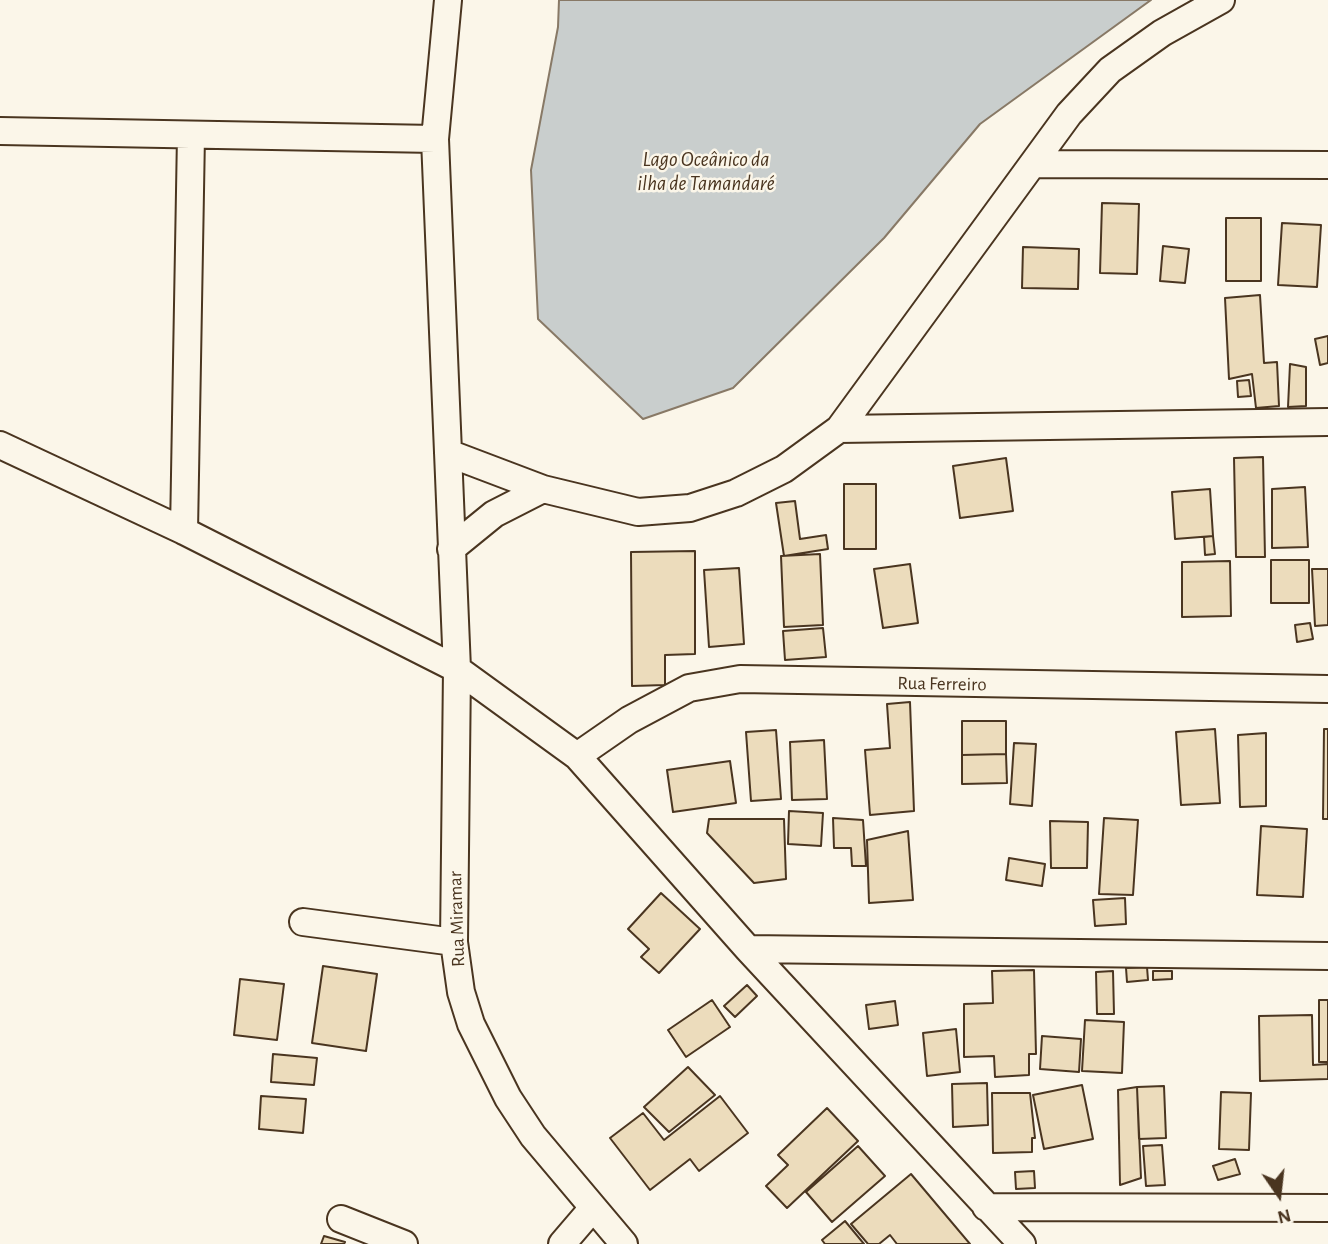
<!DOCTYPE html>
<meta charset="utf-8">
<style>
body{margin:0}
#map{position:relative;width:1328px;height:1244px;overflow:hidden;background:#fbf6e9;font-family:"Alegreya Sans",sans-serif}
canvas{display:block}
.north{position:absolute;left:1244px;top:1160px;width:70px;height:70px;-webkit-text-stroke:5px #fbf6e9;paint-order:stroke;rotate:166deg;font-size:19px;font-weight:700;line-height:28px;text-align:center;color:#4a3520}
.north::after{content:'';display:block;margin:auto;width:24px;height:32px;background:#4a3520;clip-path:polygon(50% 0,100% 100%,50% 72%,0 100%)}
</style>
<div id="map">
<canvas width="1328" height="1244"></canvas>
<div class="north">N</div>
</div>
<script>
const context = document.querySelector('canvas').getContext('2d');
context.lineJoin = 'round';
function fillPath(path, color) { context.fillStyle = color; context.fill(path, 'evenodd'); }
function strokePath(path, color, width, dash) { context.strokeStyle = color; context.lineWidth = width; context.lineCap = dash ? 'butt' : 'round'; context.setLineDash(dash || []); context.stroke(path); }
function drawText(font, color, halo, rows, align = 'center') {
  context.font = font + ' "Alegreya Sans",sans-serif'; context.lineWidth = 5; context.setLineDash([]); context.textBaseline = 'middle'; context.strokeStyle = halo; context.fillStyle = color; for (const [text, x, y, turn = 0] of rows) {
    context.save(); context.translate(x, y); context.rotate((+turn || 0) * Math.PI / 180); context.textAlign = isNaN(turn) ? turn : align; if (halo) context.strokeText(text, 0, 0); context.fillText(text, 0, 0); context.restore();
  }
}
const water = new Path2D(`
 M559,0H1151L980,124L884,238L733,388L643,419L538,319L531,170L558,27Z`);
fillPath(water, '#c9cecd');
strokePath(water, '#887966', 2);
const building = new Path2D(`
 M1102,203L1139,204L1137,274L1100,273Z
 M1226,218H1261V281H1226Z
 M1282,223L1321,225L1317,287L1278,285Z
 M1163,246L1189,249L1185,283L1160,281Z
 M1023,247L1079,249L1078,289L1022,288Z
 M1260,295L1264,363L1277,362L1279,406L1256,408L1252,374L1229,379L1225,298Z
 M1328,336V363L1320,365L1315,339Z
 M1290,364L1306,367V406L1288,407Z
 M1249,380L1251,396L1238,397L1237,381Z
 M1263,457L1265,557H1236L1234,458Z
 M1006,458L1013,511L960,518L953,466Z
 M844,484H876V549H844Z
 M1305,487L1308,547L1272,548V489Z
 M1210,489L1213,536L1175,539L1172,492Z
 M795,501L800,539L826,535L828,549L784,556L776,503Z
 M1213,536L1215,554L1205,555L1204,537Z
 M695,551V654L665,655V685L632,686L631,552Z
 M820,554L823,625L784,627L781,556Z
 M1271,560H1309V603H1271Z
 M1230,561L1231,616L1182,617V562Z
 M910,564L918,623L883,628L874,569Z
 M739,568L744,644L709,647L704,570Z
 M1312,569H1328V625L1315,626Z
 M1310,623L1313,639L1297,642L1295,625Z
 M823,628L826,657L785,660L783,631Z
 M910,702L914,811L870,815L865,750L890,748L887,704Z
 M962,721H1006V754L962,755Z
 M1215,729L1220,803L1181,805L1176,732Z
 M1324,729H1328V819H1323Z
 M776,730L781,799L751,801L746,732Z
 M1266,733V806L1240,807L1238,735Z
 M824,740L827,799L792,800L790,742Z
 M1014,743L1036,744L1032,806L1010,804Z
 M1006,754L1007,783L962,784V755Z
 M730,761L736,803L673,812L667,770Z
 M789,811L823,813L821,846L788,844Z
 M833,818L863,820L866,866H852L851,848H834Z
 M1104,818L1138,820L1133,895L1099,894Z
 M709,819H784L786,879L754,883L707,833Z
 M1050,821L1088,822L1087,868H1051Z
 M1261,826L1307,829L1303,897L1257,895Z
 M908,831L913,900L869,903L867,840Z
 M1009,858L1045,864L1042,886L1006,880Z
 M661,893L700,929L659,973L641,957L649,949L628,929Z
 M1125,898L1126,924L1095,926L1093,900Z
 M323,966L377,974L366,1051L312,1043Z
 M1147,967L1148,980L1127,982L1126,968Z
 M1034,970L1036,1054H1029V1075L995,1077L994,1056L964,1057V1004L993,1003L992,971Z
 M1113,971L1114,1014H1097L1096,972Z
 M1153,971H1172V979L1153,980Z
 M240,979L284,984L277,1040L234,1035Z
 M747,985L757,996L735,1017L724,1006Z
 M712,1000L730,1027L686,1057L668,1030Z
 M1319,1000H1328V1062H1319Z
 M895,1001L898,1025L869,1029L866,1005Z
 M1312,1015L1313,1065L1328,1064V1079L1260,1081L1259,1016Z
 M1085,1020L1124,1022L1122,1073L1082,1071Z
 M956,1029L960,1072L927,1076L923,1033Z
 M1042,1036L1081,1039L1079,1072L1040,1069Z
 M273,1054L317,1058L314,1085L271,1082Z
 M688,1067L715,1095L669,1132L644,1107Z
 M987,1083L988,1125L953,1127L952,1084Z
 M1082,1085L1093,1139L1044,1149L1033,1095Z
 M1164,1086L1166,1138L1139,1139L1137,1087Z
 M1137,1087L1141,1178L1120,1185L1118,1090Z
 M1221,1092L1251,1093L1249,1150L1219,1149Z
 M992,1093H1030L1035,1138H1032V1152L993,1153Z
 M261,1096L306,1099L303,1133L259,1129Z
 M720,1096L748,1133L699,1171L690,1159L650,1190L610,1138L643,1113L664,1140Z
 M827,1108L858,1141L787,1208L766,1186L788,1165L778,1155Z
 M1162,1145L1165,1185L1146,1186L1143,1146Z
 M858,1146L885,1176L832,1222L806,1192Z
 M1235,1159L1240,1174L1218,1180L1213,1166Z
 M1034,1171L1035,1188L1016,1189L1015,1172Z
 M911,1174L970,1244H897L890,1235L879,1244H868L851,1224Z
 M845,1221L864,1244H825L822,1240Z
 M324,1236L345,1242L344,1244H321Z`);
fillPath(building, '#ecdcbc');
strokePath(building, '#4a3520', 2);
const street = new Path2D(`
 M448,0L435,139L457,669L454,942L461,992L471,1024L508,1098L533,1136L624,1244
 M0,131L435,139
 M1035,164L1328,165
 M839,429L1328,422
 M0,445L184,531L457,669L577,756L748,949L1022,1244
 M448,453L543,489L638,512L690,508L736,493L784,469L839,429L1069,114L1110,70L1162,33L1221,0
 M184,531L191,135
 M451,549L494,514L543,489
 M577,756L629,720L689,688L740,679L1328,689
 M303,922L454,942
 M748,949L1328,956
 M986,1207L1328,1208
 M341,1219L404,1244
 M562,1244L592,1209`);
strokePath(street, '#4a3520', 30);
strokePath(street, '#fbf6e9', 26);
drawText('19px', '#4a3520', '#fbf6e9', [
 ["Rua Ferreiro",942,684,1],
 ["Rua Miramar",457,919,-92]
]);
drawText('italic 21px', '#4a3520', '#fbf6e9', [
 ["Lago Oceânico da",706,160],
 ["ilha de Tamandaré",706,184]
]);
</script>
